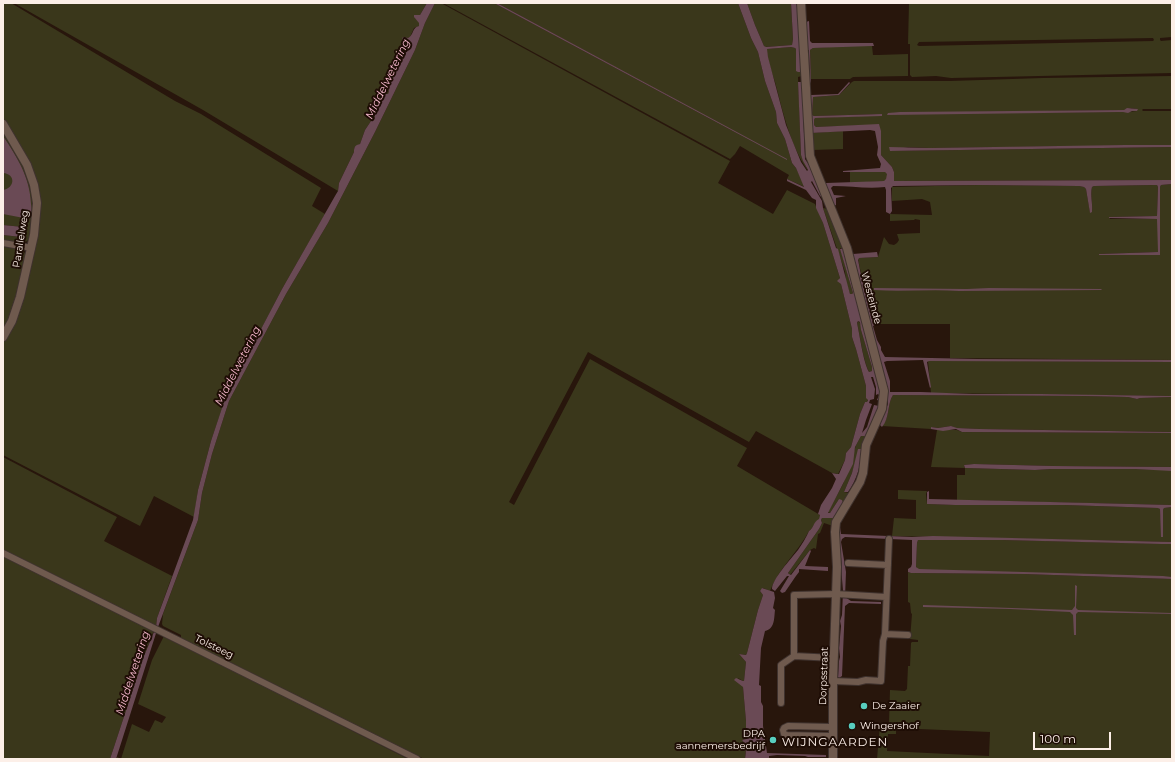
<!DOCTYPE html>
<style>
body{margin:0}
#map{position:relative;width:1175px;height:762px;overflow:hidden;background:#28160c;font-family:Montserrat,sans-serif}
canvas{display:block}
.frame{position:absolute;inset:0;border:4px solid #fcefe8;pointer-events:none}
.scale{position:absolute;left:1033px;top:732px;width:78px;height:18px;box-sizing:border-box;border:2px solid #fcefe8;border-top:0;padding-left:5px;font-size:12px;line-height:14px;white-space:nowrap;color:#fcefe8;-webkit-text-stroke:3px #1e0d05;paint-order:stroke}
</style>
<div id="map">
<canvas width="1175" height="762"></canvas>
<div class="frame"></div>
<div class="scale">100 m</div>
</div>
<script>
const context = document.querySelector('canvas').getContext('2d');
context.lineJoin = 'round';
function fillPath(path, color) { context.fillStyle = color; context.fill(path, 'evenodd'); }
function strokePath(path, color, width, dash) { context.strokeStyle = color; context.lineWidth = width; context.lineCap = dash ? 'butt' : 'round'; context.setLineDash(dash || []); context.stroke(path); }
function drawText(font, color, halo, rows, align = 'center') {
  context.font = font + ' Montserrat,sans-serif'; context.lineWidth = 4; context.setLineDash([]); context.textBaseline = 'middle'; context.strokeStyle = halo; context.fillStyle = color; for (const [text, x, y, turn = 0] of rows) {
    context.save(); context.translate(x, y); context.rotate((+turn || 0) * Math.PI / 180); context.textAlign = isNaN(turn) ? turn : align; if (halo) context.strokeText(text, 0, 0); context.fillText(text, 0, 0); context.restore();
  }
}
fillPath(new Path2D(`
 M3,3H11L175,101L201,114L321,188L312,206L325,214L282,289L226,397L211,441L198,490L194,517L154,496L140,526L3,455V340L11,328L40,204L10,131L3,117Z
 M14,3H427L420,15L415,18L420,23L419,26L414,28L410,37L408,38L403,37V38L407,42L408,46C404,55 399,71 389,72L388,73L391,78L387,86L389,91L388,94H384L376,110L374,120L371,121L365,130L360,144L354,148V152L339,183L338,191L203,110Z
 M435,3H441L730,161L718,183L773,214L787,190L815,204L823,223L840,278L839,279L841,284L852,329V337L856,349L866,386V394L868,399L867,402H865L860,414L851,447L846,453L845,460L838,474L832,473L756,431L749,442L588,352L509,502L514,505L590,359L747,448L737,466L820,515L819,520C813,523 814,528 809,531C798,552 778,569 770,591L763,588L760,591L763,595L758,610L747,653L746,655L739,654L746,662L744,681H743L738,678L743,687L746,721V739L742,740L746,746L745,759H424L181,638V635L163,626L162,624L163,614L198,520L202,493L212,454L229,401L286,294L328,223L375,132L415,50L425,23Z
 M443,3H494L787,160L497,3H738L751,38L758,52L765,81L776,112L777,123L785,139L792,163L796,168L805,187L787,179L789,175L740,146L735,154L730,159Z
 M747,3H791L793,39L792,45L765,47L764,46L755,25Z
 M909,3H1172V37L1160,38V40L1161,41L1172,40V73L951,78L936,76L912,77L910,75V44H908ZM1153,38L1154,40L1153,41L919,46L917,45L919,42Z
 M847,46H872L873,55H878L908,54V76L853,77L850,79H811L810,50L813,48Z
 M791,47L795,48L796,49V71L802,69V76L798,77L801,155L808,171C790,145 783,112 775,82C771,71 768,60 766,49Z
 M1172,76V109H1143L1142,110L1143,111H1172V145L929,148L908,147L890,151L1172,147V180L894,181V172L892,167L881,155L879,125L816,127L814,125V120L815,118L859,116L882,114L814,116L812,115L813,97L839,95L852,82L854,81H950L1043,78ZM1131,108L1137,109V111L1127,112L888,113L1124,110Z
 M3,129L25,166L34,201L30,238C26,243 22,244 16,243V242L3,240V235L21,237L23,227L3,225Z
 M843,131V149L813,150L811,133Z
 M850,172H885L887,173V177L886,180L884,181L850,183Z
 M1172,184V360L950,358V324H876C870,317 871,310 870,302C869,298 867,296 867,292L869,290C862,280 860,270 858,258L878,257L884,237L889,244L894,245L897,243L899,240L897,234L920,233V220L915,219L914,220L890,221V214L932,215L930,202L922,199L892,201V187L979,185L1079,186L1084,187L1086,189L1090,212H1092C1093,204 1090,195 1092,187L1094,186L1153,185H1157L1158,187L1157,216L1109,217L1110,219H1157L1158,220V252L1099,254V255H1159L1160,187L1161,185Z
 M823,208L828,209L844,248H840L853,293L852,294H850L846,282L845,272Z
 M3,247C13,248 21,246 26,255L16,294L17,301L3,332Z
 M859,321L861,325V330L872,367V371L869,372C863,360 860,336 857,323Z
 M928,361H1006L1172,362V396C1092,395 1011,394 931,393Z
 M893,395L1082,396L1128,397L1137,399L1140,398L1172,397V432L980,429L956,428L951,426L938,428L932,427L931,429L882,426C890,418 887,404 893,395Z
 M937,430H957L962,432L1172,433V467L1054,466L974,464L964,465L965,468L931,467Z
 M861,436H866L862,449H859L852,473L844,492L849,493L833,526L824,523L820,533L818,534L816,549L814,548L810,550L790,575L788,573L819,529L822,523L821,520L822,518H833L839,499L830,513L828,512L843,484L856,445Z
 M3,457L117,517L104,541L172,576L157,618L156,627L3,551Z
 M965,468L1035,470L1051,469H1135L1171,470L1172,471V505L957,500V475H965Z
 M898,490L927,491L926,494L927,504L955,505H1065L1159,508L1160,509L1163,537V510L1164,508L1172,507V542L892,536L894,518L916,519V500L898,499Z
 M918,540H1002L1172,544V577L913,571L918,569L916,567L917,543Z
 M3,554L154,630L144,656L110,759H3Z
 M908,572L911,573L1024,574L1172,579V759H877L880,724L889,723L890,690L905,691L907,689L908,666H910L911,643L912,642H918V640L910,639L912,614L911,613L910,603L908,602ZM896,728L990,732L989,756L887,751L888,734H896Z
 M164,636L408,759H116L117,757L121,759L132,724L149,732L155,720L162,723L166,717L138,704L152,660Z`), '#3a371b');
fillPath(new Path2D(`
 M427,3H435L425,23L415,50L375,132L328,223L286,294L229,401L212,454L202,493L198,520L158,627L116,759H110L144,656L156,627L157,618L193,520L198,490L211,441L226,396L282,289L335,196L338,191L339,183L354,152C354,147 355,145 360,144L365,130L371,121L374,120L375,118L374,115L376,110L374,109L376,106H378L385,94H388L389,91L387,86L391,78L388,73L389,72C399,71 404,55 408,46L407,42L402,39L403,37L408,38C414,35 412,27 419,26V23L414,17V15H420Z
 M494,3H497L787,159V160Z
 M738,3H747L755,25L764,46L766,47L792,45L793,39L791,3H798L802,69L800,72H798L796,71V49L795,48L791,47L767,49L768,57L786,125L801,162L807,171L808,170L803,161L801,155L798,82H802L805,159L809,165L824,199L820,196L812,181L811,182L822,201L823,208L835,245L836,248L838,249C842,264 846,279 850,294H852L853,293L840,249L844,248L881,390L880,401L877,400L879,395L878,394L876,395V387L873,377H871L875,389L874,399L870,400L869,403L872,404L866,420L862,433L867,427L874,405L879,406L866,436H861L855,447L853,464L828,513H830L839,499L842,500L843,503L833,518H822L821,520L822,523L819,529L788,573L789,574L791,575L810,550L811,551L805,566L828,567V571L799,569V572C794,578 790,585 785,592L782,593L780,591L789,576H787L775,591L772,589C772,579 791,559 798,550C802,544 806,538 809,531C814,528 813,522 819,519L820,515L818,514L821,505L832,488L836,479L832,473L837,474H839L845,460L846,453L851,447L860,414L865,402H867L868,400L866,398V386L856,349L852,337V329L841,284L837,281L840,278L823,223L816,208V200L812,198L806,190L787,181V179L804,187L796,168L792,163L785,139L777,123L776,112L765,81L758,52L751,38ZM858,321L860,322L861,330L872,367V371L869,372C863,361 860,336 857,323Z
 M809,21L810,41L812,43H873L874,46H872L813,48L810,50L811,81L810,84L811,95L838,94L849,82L850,83L839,95L813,97L812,115L814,116L882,114V116L815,118L814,120V125L816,127L879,124L881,131V155L892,167L894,172V181L1172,180V184L1161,185L1160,187V255H1099V254L1158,252L1157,219L1109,218V217L1157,216L1158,187L1157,185H1153L1094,186L1092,187C1090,195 1093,204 1092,212L1090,213L1086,189L1084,187L1079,186L979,185L893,186L891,188L892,211L890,214L886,212V190L885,187C867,189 851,186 833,186L831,188L834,195L846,196L836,198V205L834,206L826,185V183L884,181L886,179L887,174L885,172H843V171L880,168L881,164L877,155L878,147L875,131L870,130L811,133L809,50H807L806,22Z
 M1127,108L1138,109L1137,111H1132L1128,113L1123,112L887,115L888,113L900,112L1124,110Z
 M3,136C17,157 30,177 31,204C32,209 32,215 29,219L3,214V190C15,188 16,174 3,173Z
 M1125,145H1172V147L890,151L889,147L929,148Z
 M3,225L23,227L26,232L23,237H21L3,235Z
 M877,252L878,257L859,258L858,260C860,268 861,283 869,287V290L867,292C867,296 869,298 870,302C871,312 871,316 876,324L873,326L877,340L881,347V350L885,357L977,359L1172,360V362L929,361L927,362L931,387L930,388L923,360L887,361L884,362L890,381V392H921L973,394H1041L1172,396V397L1140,398L1137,399L1128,397L1082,396L893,395C887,404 890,418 882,427L880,425L888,404V389L877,350L867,307L853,254Z
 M874,288L967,289L989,288L1101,289L1102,290L959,291C931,289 903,292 874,290Z
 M951,426L957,428L980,429L1172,432V433L962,432L956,429L943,431L931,429V427L938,428Z
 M858,449H862C861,464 857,480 848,492H844L852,473Z
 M974,464L1054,466L1172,467V471L1135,469H1051L1035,470L965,468L964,465Z
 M929,491V499L1172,505V507L1164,508L1163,510V537H1161L1160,509L1158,508L1065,505H955L927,504V492Z
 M839,527H840L841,534L912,537L933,536L1172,542V544H1161L1002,540H918L917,543L916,567L919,569L1163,576L1172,577V579L1024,574L911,573L908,572V569L911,567L912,564V540L845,537L842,539L841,542L846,572L845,597L851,601L881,602V604L849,603L845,606L842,676L839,678L838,677L839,661L840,657L839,648L841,626L840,621L842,615L843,591L841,567C842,563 841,561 841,557C839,547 838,537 839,527Z
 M1075,585L1077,586L1076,608L1078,610L1172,613V614L1078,612L1076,614V635H1074L1073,615L1070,612L1010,609L923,607V605L1072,610L1075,606Z
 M762,588L774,592L775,598L773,608L775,610C774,618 775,629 765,631L761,648L759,685L761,686V702L763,706V726L767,753L826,755V757H808L805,756L777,755L769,756V759H745C746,752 747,745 742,740L746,739V721L743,687L734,680L736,678L743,681H744L746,662L739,654L746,655L747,653L758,610L763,595L760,591Z`), '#6a4a55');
const minor = new Path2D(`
 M3,243L32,248
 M3,553L417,759
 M848,563L888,565
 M885,634L908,635
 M794,656V595L836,594L886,597
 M833,681L858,682L866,680L881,681L883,641L885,634L889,539
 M781,703V665L794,656L834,658
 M832,727L788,726L784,728L783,730L784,734L787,735L833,736`);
const tertiary = new Path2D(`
 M801,3L810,156L847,248L884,391L882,409L866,445L863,473L860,482L836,522L835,532L837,567L833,681V759
 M3,124L27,165L34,185L37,203L34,235L20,297L12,321L3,337`);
strokePath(minor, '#3f322e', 8);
strokePath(tertiary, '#3f322e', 10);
strokePath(minor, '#6f5a4e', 6);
strokePath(tertiary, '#6f5a4e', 8);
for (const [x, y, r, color] of [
 [864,706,4,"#58cebf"],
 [852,726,4,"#58cebf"],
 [773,740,4,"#58cebf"]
]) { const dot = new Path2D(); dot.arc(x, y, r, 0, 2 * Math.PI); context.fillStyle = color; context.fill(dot); strokePath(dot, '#1e0d05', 1.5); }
drawText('10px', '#fcefe8', '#1e0d05', [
 ["Parallelweg",21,239,-81],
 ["Westeinde",871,298,75],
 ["Tolsteeg",214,647,26],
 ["Dorpsstraat",824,676,-88]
]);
drawText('10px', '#fcefe8', '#1e0d05', [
 ["De Zaaier",872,706],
 ["Wingershof",860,726],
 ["DPA",765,734,"right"],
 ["aannemersbedrijf",765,746,"right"]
], 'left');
drawText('italic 11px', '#f8bacf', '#1e0d05', [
 ["Middelwetering",388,79,-64],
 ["Middelwetering",238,366,-63],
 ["Middelwetering",133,673,-72]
]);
context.letterSpacing = '1px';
drawText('12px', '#fcefe8', '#1e0d05', [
 ["WIJNGAARDEN",835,742]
]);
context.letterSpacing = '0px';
</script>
